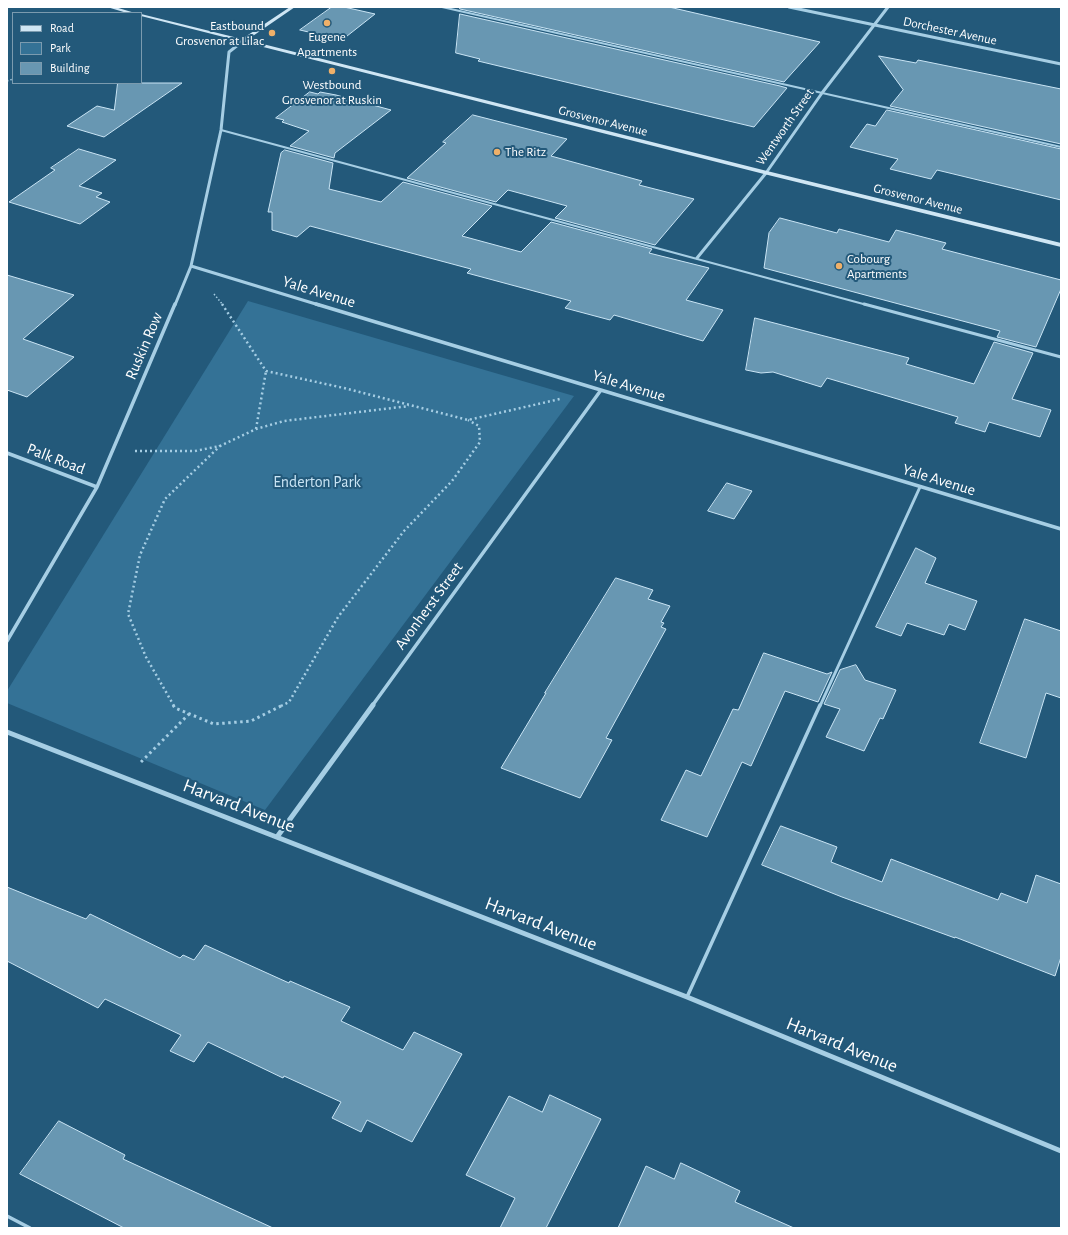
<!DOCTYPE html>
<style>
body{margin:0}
#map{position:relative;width:1068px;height:1235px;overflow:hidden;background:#23597a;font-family:"Alegreya Sans",sans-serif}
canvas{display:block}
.frame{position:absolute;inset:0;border:8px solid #fff;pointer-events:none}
.legend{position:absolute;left:12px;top:12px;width:130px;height:72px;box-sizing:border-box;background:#23597a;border:1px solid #7b9baf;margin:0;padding:5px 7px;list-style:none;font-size:12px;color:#fff}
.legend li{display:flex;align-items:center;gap:8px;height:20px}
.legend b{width:20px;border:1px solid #7b9baf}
</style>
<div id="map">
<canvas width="1068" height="1235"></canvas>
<div class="frame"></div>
<ul class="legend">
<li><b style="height:5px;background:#cfe6f4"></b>Road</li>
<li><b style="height:11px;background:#347296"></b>Park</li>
<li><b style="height:11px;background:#6897b2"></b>Building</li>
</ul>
</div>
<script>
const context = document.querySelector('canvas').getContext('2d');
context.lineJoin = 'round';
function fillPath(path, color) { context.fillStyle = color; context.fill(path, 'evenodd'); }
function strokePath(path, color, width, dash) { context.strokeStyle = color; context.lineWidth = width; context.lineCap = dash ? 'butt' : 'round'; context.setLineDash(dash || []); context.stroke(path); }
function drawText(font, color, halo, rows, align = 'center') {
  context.font = font + ' "Alegreya Sans",sans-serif'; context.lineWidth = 4; context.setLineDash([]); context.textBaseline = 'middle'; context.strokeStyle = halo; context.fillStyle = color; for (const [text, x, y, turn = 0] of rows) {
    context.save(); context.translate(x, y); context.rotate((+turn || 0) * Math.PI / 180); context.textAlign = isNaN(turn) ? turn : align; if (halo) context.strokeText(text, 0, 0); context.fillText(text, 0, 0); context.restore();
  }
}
fillPath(new Path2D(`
 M248,301L574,396L265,810L7,703V691Z`), '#347296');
const building = new Path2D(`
 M332,7H344L375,14L342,40L300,30Z
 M460,7H669L820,42L784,82L460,9Z
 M460,14L780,86L787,88L754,127L716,118L478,61L480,59L456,53Z
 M879,56L916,63L918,60L1061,89V144L890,106L903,90Z
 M118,83H182L104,137L67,126L97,106L114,110Z
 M310,92L318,94L320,92L336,95L391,110L335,153L334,158L290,146L309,131L282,122L284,120L276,118Z
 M887,110L1061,149V200L937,170L931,179L890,169L898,159L850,147L867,124L875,126Z
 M473,115L567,139L551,156L642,181L639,185L694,199L655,245L555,218L567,206L508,190L496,202L407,178L446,143L443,142Z
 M79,149L116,160L79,186L102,193L96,197L110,202L80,224L9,202L55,170L51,168Z
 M285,150L333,163L329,189L381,202L403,182L492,206L462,236L521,252L551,222L652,249L649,253L709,268L686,300L723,310L703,341L614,315L610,320L565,308L571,301L467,273L471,269L310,226L297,237L272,230V212H268L281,153Z
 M780,218L837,233L839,229L889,242L896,230L946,243L942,249L1061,280V289L1036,347L997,337L1000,331L764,268L769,233Z
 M7,275L74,295L23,339L74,357L27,397L7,390Z
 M755,318L909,358L906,364L974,384L994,342L1033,353L1012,399L1051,410L1040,437L989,422L985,432L955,423L958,417L827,378L821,387L773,372L761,373L746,370Z
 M727,483L752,491L734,519L708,511Z
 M916,548L936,558L925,583L977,601L965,630L949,624L944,635L907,623L901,636L876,627Z
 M616,578L653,590L648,599L670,606L661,622L664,623L661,627L666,629L606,738L612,740L580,798L501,768L546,693H545Z
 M1025,619L1061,631V698L1046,693L1026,758L980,743Z
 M764,653L827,674L832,672L818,702L785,691L751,766L742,762L707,837L661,820L686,770L701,776L733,709L738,710Z
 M856,665L865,680L896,690L883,719L880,718L864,751L826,737L840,709L824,704L840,670Z
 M781,826L837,847L831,862L882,882L891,859L998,900L1001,893L1027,903L1036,875L1061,884V957L1055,976L955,937V938L842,897L762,865Z
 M7,887L86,919L90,914L180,958L183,955L194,960L205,945L289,983L290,981L350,1007L341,1021L403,1050L414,1032L462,1054L412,1142L367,1120L361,1132L332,1118L341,1102L284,1076L283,1078L208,1042L194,1062L170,1051L181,1035L105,999L98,1008L7,961Z
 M550,1095L601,1119L546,1228H500L515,1198L466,1175L509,1096L542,1112Z
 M59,1121L125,1155L123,1159L273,1228H124L20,1174Z
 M681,1163L740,1191L735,1202L794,1228H618L646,1166L674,1179Z`);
fillPath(building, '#6897b2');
strokePath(building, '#c9e4f4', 1);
strokePath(new Path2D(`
 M7,81L13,79
 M214,294L223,305`), '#a6cee4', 1.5, [1.5, 2]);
strokePath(new Path2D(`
 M222,304L266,371L344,388L468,420L560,399
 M256,429L266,371
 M135,451H195L220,446L256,429L284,421L409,406
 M174,706L146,657L128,614L140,555L165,499L220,446
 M281,706L289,702L338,617L404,531L452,481L480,442L479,426L468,420`), '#a6cee4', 2.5, [2, 3]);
strokePath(new Path2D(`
 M173,705L175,708L214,724L251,721L283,705
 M141,762L189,714`), '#a6cee4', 3, [2.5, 3.5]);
strokePath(new Path2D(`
 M442,7L1061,147
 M221,130L867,305`), '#a6cee4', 2);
strokePath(new Path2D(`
 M864,304L1061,357
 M820,706L920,487`), '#a6cee4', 3);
strokePath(new Path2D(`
 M687,997L820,705
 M7,1216L30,1228`), '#a6cee4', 3.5);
strokePath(new Path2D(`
 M789,7L1061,64
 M697,258L766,173L822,93L888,7
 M191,266L319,305
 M175,305L191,266L221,130L229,52L243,41`), '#a6cee4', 3);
strokePath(new Path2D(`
 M316,304L1061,529
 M7,453L97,487
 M7,641L97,487L175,304
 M372,706L601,390`), '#a6cee4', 3.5);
strokePath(new Path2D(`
 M7,732L687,997L1061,1151
 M277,837L373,705`), '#a6cee4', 5);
fillPath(new Path2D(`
 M107,7H115L135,13H127Z
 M290,7H295L247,40L767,171L1061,243V247L764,174L141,16V14L242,39Z`), '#cfe6f4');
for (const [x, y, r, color] of [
 [327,23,4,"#efb069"],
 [272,33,4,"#efb069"],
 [332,71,4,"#efb069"],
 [497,152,4,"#efb069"],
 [839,266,4,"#efb069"]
]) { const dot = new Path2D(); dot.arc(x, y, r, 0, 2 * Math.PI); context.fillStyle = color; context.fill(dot); strokePath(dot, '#23597a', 1.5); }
drawText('13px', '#fff', '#23597a', [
 ["Eastbound",264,26,"right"],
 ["Grosvenor at Lilac",264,41,"right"],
 ["Eugene",327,37],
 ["Apartments",327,52],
 ["Westbound",332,85],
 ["Grosvenor at Ruskin",332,100],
 ["The Ritz",505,152,"left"],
 ["Cobourg",847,259,"left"],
 ["Apartments",847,274,"left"]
]);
drawText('13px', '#fff', '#23597a', [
 ["Dorchester Avenue",950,31,12],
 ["Grosvenor Avenue",603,121,14],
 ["Wentworth Street",785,127,-55],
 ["Grosvenor Avenue",918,199,14]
]);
drawText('16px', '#fff', '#23597a', [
 ["Yale Avenue",319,292,17],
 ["Ruskin Row",144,346,-67],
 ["Yale Avenue",629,386,17],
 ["Palk Road",56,459,21],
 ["Yale Avenue",939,480,17],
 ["Avonherst Street",429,606,-54]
]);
drawText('16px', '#c9e4f4', '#23597a', [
 ["Enderton Park",317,482]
]);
drawText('19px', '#fff', '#23597a', [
 ["Harvard Avenue",239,806,21],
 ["Harvard Avenue",541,924,21],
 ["Harvard Avenue",842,1045,22]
]);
</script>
